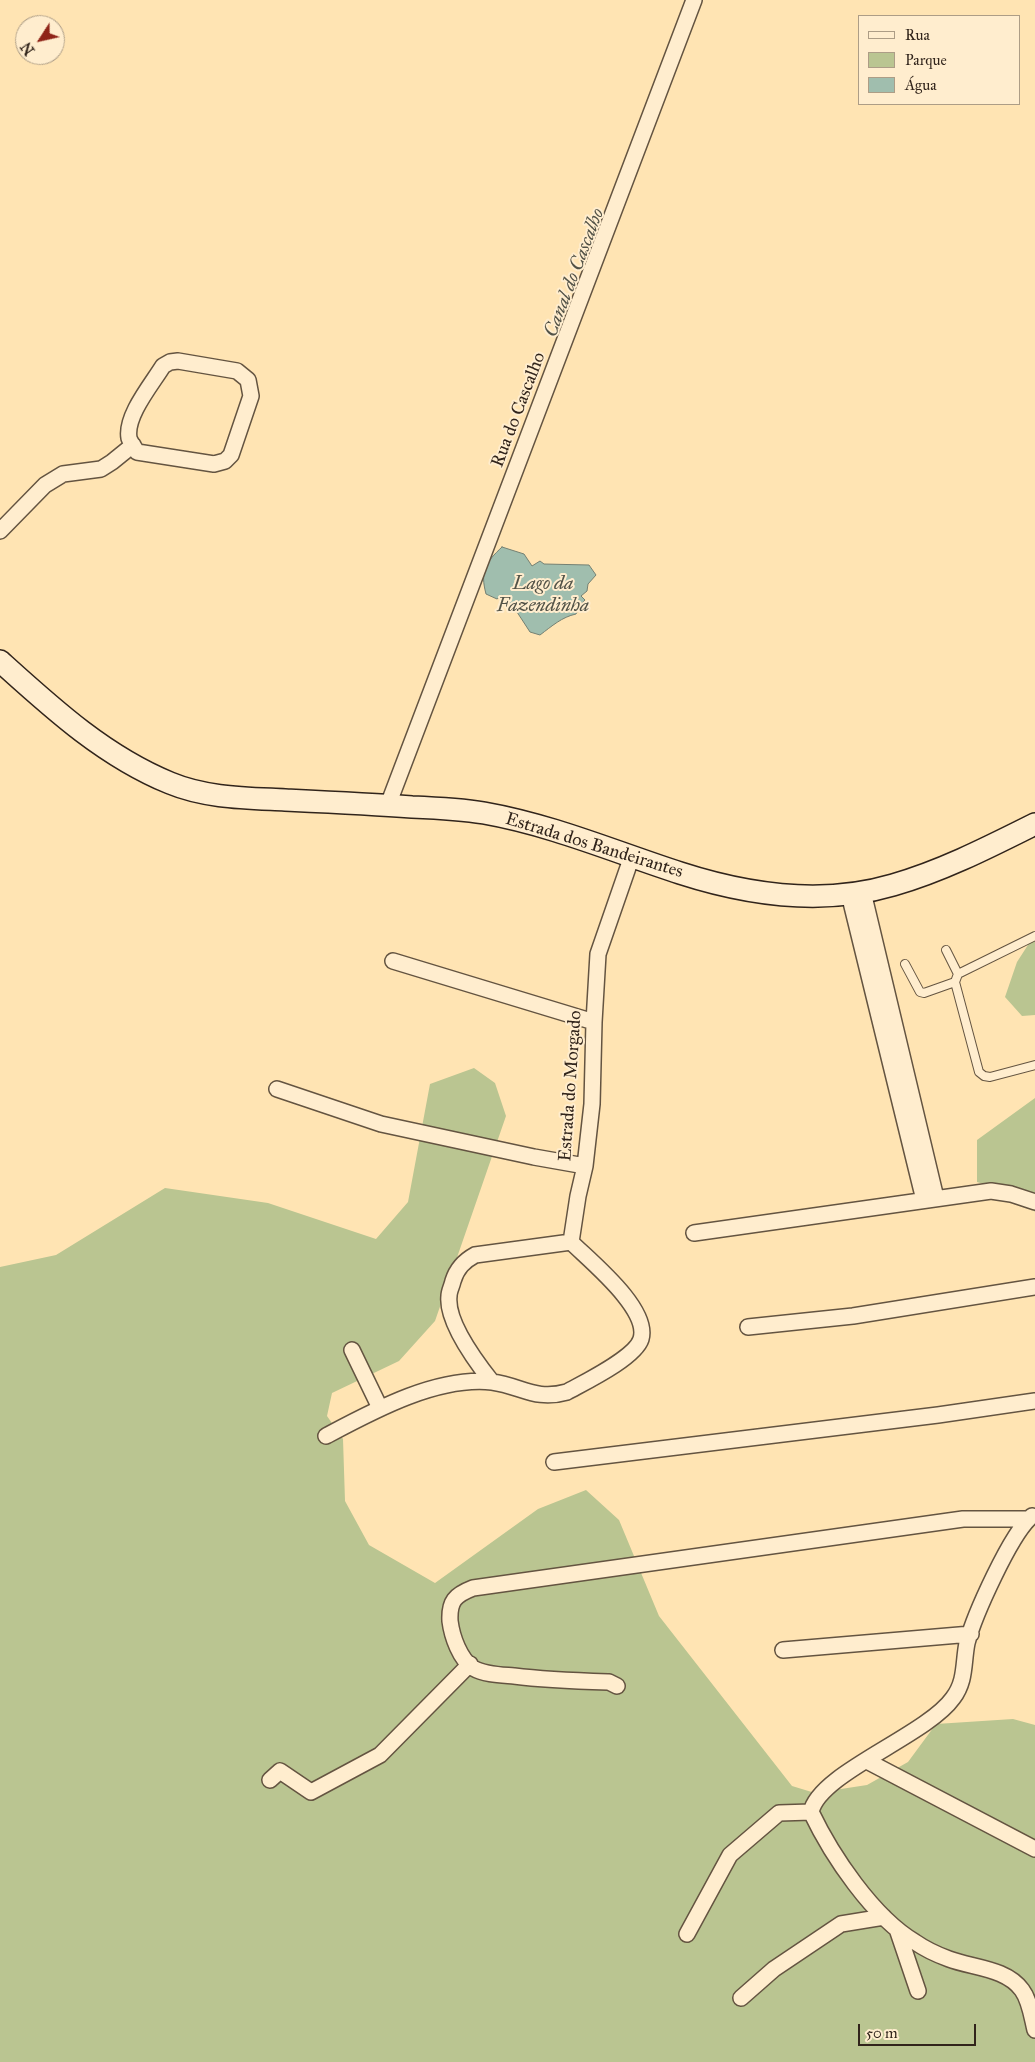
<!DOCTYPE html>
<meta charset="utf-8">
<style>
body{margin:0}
#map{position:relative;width:1035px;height:2062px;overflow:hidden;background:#ffe4b3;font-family:"IM FELL Great Primer",serif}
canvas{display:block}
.legend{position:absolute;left:858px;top:15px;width:162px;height:90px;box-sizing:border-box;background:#ffedce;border:1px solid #ad9d86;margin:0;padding:6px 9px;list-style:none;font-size:15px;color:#31241b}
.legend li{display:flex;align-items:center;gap:10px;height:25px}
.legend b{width:25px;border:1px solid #ad9d86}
.north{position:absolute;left:15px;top:15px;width:50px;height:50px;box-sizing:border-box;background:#ffedce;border:1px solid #ad9d86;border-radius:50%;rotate:235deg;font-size:14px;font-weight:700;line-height:20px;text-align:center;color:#31241b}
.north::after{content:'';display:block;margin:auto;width:18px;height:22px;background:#8f2418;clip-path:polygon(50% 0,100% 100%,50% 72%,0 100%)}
.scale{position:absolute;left:858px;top:2024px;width:118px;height:22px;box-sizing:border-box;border:2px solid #31241b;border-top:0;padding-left:6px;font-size:15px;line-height:18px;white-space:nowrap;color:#31241b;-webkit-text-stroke:4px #ffedce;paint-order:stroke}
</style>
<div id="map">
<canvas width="1035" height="2062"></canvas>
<ul class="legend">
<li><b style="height:6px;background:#ffedce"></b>Rua</li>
<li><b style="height:14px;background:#bac591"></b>Parque</li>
<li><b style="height:14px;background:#a0beae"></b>Água</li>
</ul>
<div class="north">N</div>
<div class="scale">50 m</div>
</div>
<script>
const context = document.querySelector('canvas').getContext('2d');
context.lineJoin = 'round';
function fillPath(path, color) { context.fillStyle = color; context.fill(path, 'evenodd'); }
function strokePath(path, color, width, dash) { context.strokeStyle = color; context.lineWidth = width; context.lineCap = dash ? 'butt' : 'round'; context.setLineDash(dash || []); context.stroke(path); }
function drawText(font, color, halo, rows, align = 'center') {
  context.font = font + ' "IM FELL Great Primer",serif'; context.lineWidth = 4; context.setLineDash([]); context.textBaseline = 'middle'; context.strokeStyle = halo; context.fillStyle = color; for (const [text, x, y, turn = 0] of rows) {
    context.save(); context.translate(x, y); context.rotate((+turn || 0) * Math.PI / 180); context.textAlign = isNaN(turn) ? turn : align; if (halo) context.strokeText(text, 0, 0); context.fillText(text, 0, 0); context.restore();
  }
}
fillPath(new Path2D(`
 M1035,934V1015L1022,1016L1005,997L1017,962Z
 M474,1068L495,1083L506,1116L435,1321L399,1361L332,1393L327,1416L343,1439L345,1501L369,1545L435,1583L538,1509L586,1490L619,1520L659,1616L792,1786L815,1793L867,1785L908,1762L936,1724L1013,1719L1035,1725V2062H0V1267L56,1255L165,1188L268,1203L376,1239L408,1202L430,1084Z
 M1035,1098V1212L1019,1195L977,1182V1140Z`), '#bac591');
const water = new Path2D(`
 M502,547L524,554L532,566L540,561L544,564L589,565L596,575L588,584L587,591L581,596L585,600L581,604L576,614C562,617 552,626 540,635L530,632L517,612L503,595L497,599L486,594C480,571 485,563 502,547Z`);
fillPath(water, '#a0beae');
strokePath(water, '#748073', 1);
const service = new Path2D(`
 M1035,936L958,974L955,982L979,1072L984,1076L990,1077L1035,1065
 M946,950L958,974
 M905,964L920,992L924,993L955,982`);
const minor = new Path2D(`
 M178,361L237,371L248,380L251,396L231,455L225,461L214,464L137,452C135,448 130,442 129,438C125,416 152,384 163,366L170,362Z
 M0,531L45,485L63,474L101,469L112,462L133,445
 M388,805L694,0
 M863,892L936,1198
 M849,894L924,1200
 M393,961L594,1022
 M277,1089L381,1124L534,1157L585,1166
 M694,1233L991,1191L1011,1194L1035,1202
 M748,1327L853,1316L1035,1287
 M352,1350L380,1408
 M492,1382C477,1363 446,1322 449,1296C449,1291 452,1286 453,1281C457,1268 464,1261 475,1255L571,1242
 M326,1436C373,1411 437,1376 492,1382C522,1386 535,1401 567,1392C585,1382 635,1358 641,1339C650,1309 590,1261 571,1242L578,1196L585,1166L592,1104L594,1022L598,954L632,856
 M554,1462L938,1415L1035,1401
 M1032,1516C1011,1533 974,1616 967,1643C963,1663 966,1681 953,1698C926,1736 819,1773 811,1812C832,1856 873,1917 915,1942C925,1949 938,1955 949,1959C973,1968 1006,1968 1022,1990C1030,2001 1032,2018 1035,2030
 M783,1650L971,1634
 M617,1686L609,1682C578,1681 546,1680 514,1676C502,1675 485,1675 473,1668C460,1659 452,1637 450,1621C449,1601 455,1595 473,1588L963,1519H1027
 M867,1761L1035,1849
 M270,1780L280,1771L311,1792L380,1755L470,1664
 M897,1929L918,1991
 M687,1934L730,1855L779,1813L811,1812
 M741,1998L774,1969L841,1924L884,1917`);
const secondary = new Path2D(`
 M0,661C52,708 104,756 170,783C206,798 246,798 285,800C327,802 370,804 412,807C436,808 460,809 484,813C552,825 615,852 680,873C748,895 822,906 893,885C942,871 989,847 1035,824`);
strokePath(service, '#645441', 10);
strokePath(minor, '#645441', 18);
strokePath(secondary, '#31241b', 24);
strokePath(service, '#ffedce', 8);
strokePath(minor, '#ffedce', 15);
strokePath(secondary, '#ffedce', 21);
drawText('18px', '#31241b', '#ffedce', [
 ["Rua do Cascalho",519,410,-69],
 ["Estrada dos Bandeirantes",594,846,17],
 ["Estrada do Morgado",571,1086,-86]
]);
drawText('italic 19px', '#525247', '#ffedce', [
 ["Canal do Cascalho",575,273,-69],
 ["Lago da",543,584],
 ["Fazendinha",543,606]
]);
</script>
